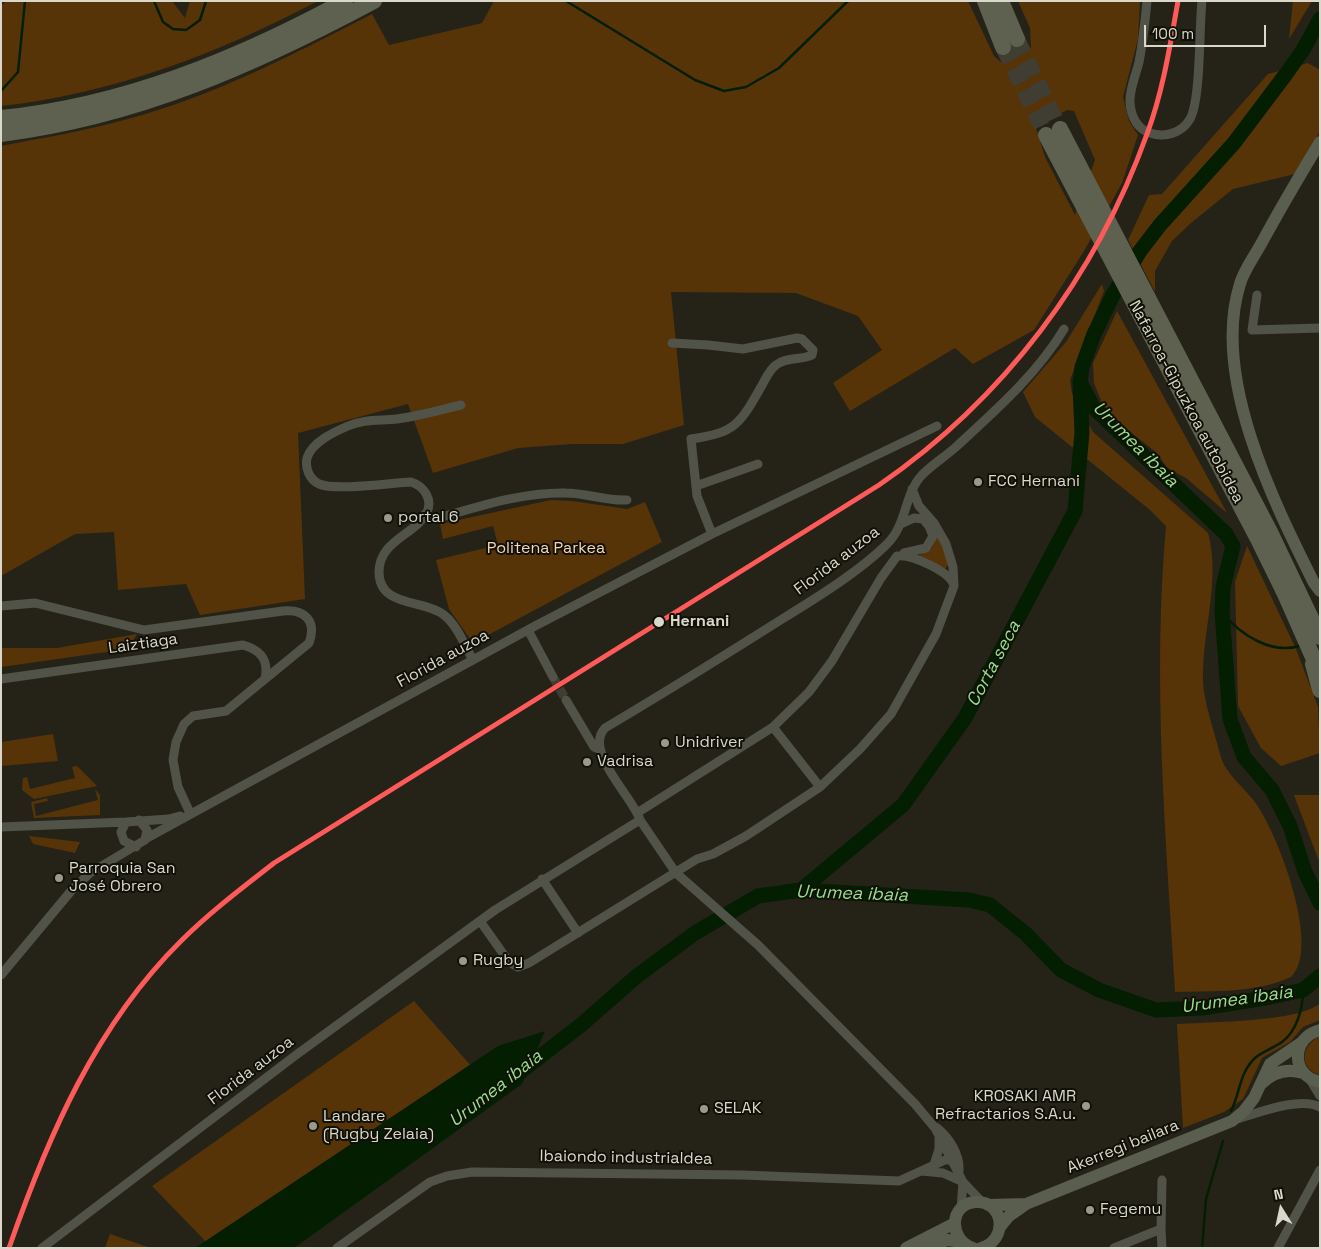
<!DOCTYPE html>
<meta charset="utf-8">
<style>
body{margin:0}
#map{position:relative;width:1321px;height:1249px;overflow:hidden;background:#252318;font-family:"Space Grotesk",sans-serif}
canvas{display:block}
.frame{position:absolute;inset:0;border:2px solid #d9d8cb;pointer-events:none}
.north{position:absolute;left:1256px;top:1184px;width:50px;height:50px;-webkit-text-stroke:4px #111007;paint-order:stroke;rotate:350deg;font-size:14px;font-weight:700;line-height:20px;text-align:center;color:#d9d8cb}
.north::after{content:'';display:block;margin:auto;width:18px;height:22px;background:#d9d8cb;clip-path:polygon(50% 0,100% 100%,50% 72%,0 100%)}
.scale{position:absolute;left:1144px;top:25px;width:122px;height:22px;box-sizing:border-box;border:2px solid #d9d8cb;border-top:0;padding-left:6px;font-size:15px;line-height:18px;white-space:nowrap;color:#d9d8cb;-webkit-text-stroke:4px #111007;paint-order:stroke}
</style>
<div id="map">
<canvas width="1321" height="1249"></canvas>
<div class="frame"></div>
<div class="north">N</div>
<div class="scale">100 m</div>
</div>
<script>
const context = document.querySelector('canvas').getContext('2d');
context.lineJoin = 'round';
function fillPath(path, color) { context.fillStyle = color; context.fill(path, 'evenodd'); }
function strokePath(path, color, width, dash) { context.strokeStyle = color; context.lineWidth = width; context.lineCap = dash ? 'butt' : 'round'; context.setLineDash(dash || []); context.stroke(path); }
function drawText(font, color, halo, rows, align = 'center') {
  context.font = font + ' "Space Grotesk",sans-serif'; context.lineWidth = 4; context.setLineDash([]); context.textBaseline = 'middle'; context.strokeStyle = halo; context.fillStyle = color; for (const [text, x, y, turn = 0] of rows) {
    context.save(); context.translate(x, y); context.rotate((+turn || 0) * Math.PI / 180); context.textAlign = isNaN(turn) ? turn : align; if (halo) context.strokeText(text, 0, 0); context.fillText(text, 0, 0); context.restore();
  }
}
fillPath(new Path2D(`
 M6,1H172L185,18L190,1H318C219,53 113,94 1,106V6Z
 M494,1H968L994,56L1003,64L1031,48L1030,28L1018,1H1140L1138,39L1123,97L1129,121L1138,135L1122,183L1084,251L1034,330L973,364L955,348L850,411L833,383L882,350L858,316L796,293L671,292L684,425L623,444H572L518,448L433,473L408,404L298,433L305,599L200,615L186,584L118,590L114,532L75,534L1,576V146C42,138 84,131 124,120C212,97 292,55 372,14L389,45L482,23ZM1067,110L1074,111L1095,160L1075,215L1045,157L1036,128Z
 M1293,1H1312L1289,39Z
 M1308,63L1320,70V131L1295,174L1233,189L1191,223L1172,241L1155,271V292L1128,240L1149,195L1162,194L1268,74Z
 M1102,284L1104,291L1070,380L1072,393L1093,432L1208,533C1221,580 1202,631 1203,680C1203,700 1215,733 1220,754C1225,775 1245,787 1257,805C1280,839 1321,949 1291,977C1257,993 1213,991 1175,992C1166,837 1152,681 1166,526L1150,510L1035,417L1023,392L1066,342Z
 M1117,311L1227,513L1186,478L1167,468L1157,453L1119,423L1102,403L1094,383L1093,363Z
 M551,500L572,501L627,509L645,502L662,542L473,643L449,609L436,560L498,545L493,526L443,539L440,524Z
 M937,532L941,539L948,565L945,569L918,556L932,548Z
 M1247,546L1296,649L1318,707L1320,753L1281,766L1261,748L1238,706L1235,582Z
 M137,634L128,649L1,667V648H57Z
 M53,734L58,761L1,766V742Z
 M77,766L97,786L34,799L22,790L23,778L27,777L30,789L75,778L72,767Z
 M95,789L100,795V815L34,818L31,802L47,798L48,801L34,804L36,816L98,800Z
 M1294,795H1320V864Z
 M29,836L80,842L75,853L33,844Z
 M414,1001L472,1067L212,1248L152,1186Z
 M1320,1003V1020L1303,1027L1290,1042L1262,1058L1243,1099L1224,1112L1183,1128L1177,1024C1206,1022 1302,1022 1320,1003Z
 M1320,1036V1075C1298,1068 1301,1045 1320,1036Z
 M110,1234L151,1248H105Z`), '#573308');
fillPath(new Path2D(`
 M545,1031L522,1084L294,1248H195L498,1046Z`), '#041e02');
strokePath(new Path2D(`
 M154,1L163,22L173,29L186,30L200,20L206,1
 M566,1L695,80L724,91L746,87L779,68L848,1
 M1,91L18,72L25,1
 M1222,612C1240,635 1273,656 1302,645
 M1231,1111C1240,1094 1239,1073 1255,1058C1262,1052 1273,1048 1282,1042C1297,1031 1303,1008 1303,990
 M1202,1248L1206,1199L1223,1141`), '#041e02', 2.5);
strokePath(new Path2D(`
 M1320,19L1303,50L1286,74L1234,143L1160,225L1140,251L1113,295L1094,334L1082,367L1080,382L1093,407L1226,534L1233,546L1223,587L1222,612L1230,719L1244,757L1272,790L1290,826L1305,872L1320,903
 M801,890L903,805L965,718L1075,511L1082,432L1080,387
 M515,1076L581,1025L637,976L695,933L758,896L801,890L969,900L990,905L1026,934L1061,970L1099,990L1156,1010L1202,1008L1266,998L1303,990L1320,976`), '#041e02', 15);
strokePath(new Path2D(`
 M553,677L566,700`), '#403e33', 9, [9, 4.5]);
strokePath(new Path2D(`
 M1017,39L1060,129
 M1003,47L1046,135`), '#403e33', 16, [16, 8]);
strokePath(new Path2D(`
 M1147,1C1145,22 1143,42 1139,62C1136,75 1129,90 1130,103C1131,116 1137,129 1150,133C1165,138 1182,133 1190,119C1201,99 1199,28 1202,1
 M1257,295L1252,330L1320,328
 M672,343L708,345L743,349L797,338L802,339L813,350L812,355C802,360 785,357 776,365C769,370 765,380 761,387C740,424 735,433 691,439L697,496L712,534
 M461,405C440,410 419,416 397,419C380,421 364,419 348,426C334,432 312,442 307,458C305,468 309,479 319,484C336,491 390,483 411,482C424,486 434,500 426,514C414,535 379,541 379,572C379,608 424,599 444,615C457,625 465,646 473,660
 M696,486L758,464
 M425,514L435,519C478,507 521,492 566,493C586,493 606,501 627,500
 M901,524L914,518L923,519L929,526L933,536L926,548L904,553
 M1,606L35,603L144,630L283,611C305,609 317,621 309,643L226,711L193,716L184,724L176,742L173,760L178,787L190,813
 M528,630L553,677
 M1,679L243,645C261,650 269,660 265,679
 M566,700L594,747L599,749
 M773,727L820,787
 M637,813L773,727L809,692L832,661L881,578L897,556C911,554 949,571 954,585
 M126,822L121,832L124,841L136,847
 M1,827L126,822L169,819L180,816
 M147,838L535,626L712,534L937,426
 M542,879L578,933
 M480,921L509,962L518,967L529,963L697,859L713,854L746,836L820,787L860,749L891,714L936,634L954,586L953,567L946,544L934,523L919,506L912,489
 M1,975L71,891L90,873L145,840L147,830L139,820
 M1309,1078L1320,1096
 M1237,1119C1258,1113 1300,1096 1320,1107
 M936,1127C949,1137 960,1154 959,1171
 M934,1165L939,1149V1139
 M921,1171L943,1173L963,1182
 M982,1202L963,1182L935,1128L915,1104L758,945L676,873L640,820C633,797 583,751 605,728C664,693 722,657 779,621C813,600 859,572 887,544C907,525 904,494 922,475C933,464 946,456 957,446C996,410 1037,374 1064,329
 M961,1209L963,1182
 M1161,1229L1162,1180
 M42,1248L296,1055L495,910L640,820
 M337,1248L430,1182L447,1176L472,1172L742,1175L899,1181L945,1160H950
 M1114,1248L1161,1229L1162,1248
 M1278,1248L1320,1170`), '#515348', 9);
strokePath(new Path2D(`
 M1320,142C1300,175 1280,209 1261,244C1254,257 1244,270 1240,284C1211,376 1273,501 1314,583L1320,591
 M1320,1030C1291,1037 1290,1076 1320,1082
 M1261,1084C1273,1072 1287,1068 1303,1073
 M988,1205L1026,1204
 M1000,1227L1009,1216L1026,1204L1232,1121L1244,1111L1254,1098L1270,1064L1301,1043
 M925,1247L948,1240L962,1242
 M906,1248L955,1223
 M973,1248C948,1240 949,1203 976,1202C1005,1201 1008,1241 981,1248`), '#5a5e4f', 12);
strokePath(new Path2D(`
 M985,1L1003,47
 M1001,1L1017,39
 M1,118C123,106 238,59 345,1
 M1060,129L1270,532L1320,637
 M1,134C137,117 254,65 374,1
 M1046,135L1258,539L1285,594L1320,673
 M1313,664L1320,690`), '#5e6150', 16);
strokePath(new Path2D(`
 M9,1248C48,1136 96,1025 181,941C210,912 242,888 274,863L879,485C1004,399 1096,276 1147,134C1163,91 1170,46 1178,1`), '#ff5a5a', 5);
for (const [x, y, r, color] of [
 [978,482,5,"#9a998c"],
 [388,518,5,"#9a998c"],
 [659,622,6,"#d9d8cb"],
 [665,743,5,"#9a998c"],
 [587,762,5,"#9a998c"],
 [59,878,5,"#9a998c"],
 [463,961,5,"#9a998c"],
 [1086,1106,5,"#9a998c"],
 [704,1109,5,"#9a998c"],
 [313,1126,5,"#9a998c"],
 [1090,1210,5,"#9a998c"]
]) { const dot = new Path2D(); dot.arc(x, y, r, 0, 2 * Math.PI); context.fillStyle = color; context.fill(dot); strokePath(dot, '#111007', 2); }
drawText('16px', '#d9d8cb', '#111007', [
 ["Nafarroa-Gipuzkoa autobidea",1186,402,62],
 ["Florida auzoa",837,561,-37],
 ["Laiztiaga",143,644,-8],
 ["Florida auzoa",443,659,-29],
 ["Florida auzoa",251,1071,-37],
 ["Akerregi bailara",1123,1147,-22],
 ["Ibaiondo industrialdea",626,1158,1]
]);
drawText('16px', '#d9d8cb', '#111007', [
 ["FCC Hernani",988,482],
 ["portal 6",398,518],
 ["Unidriver",675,743],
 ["Vadrisa",597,762],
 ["Parroquia San",69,869],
 ["José Obrero",69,887],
 ["Rugby",473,961],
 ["KROSAKI AMR",1076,1097,"right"],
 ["Refractarios S.A.u.",1076,1115,"right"],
 ["SELAK",714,1109],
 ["Landare",323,1117],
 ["(Rugby Zelaia)",323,1135],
 ["Fegemu",1100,1210]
], 'left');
drawText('16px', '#f7d4b5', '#111007', [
 ["Politena Parkea",546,549]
]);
drawText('bold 16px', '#d9d8cb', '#111007', [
 ["Hernani",670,622]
], 'left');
drawText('italic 18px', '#92e088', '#111007', [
 ["Urumea ibaia",1135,445,45],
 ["Corta seca",994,664,-62],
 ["Urumea ibaia",852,894,2],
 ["Urumea ibaia",1237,1000,-8],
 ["Urumea ibaia",496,1089,-38]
]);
</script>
